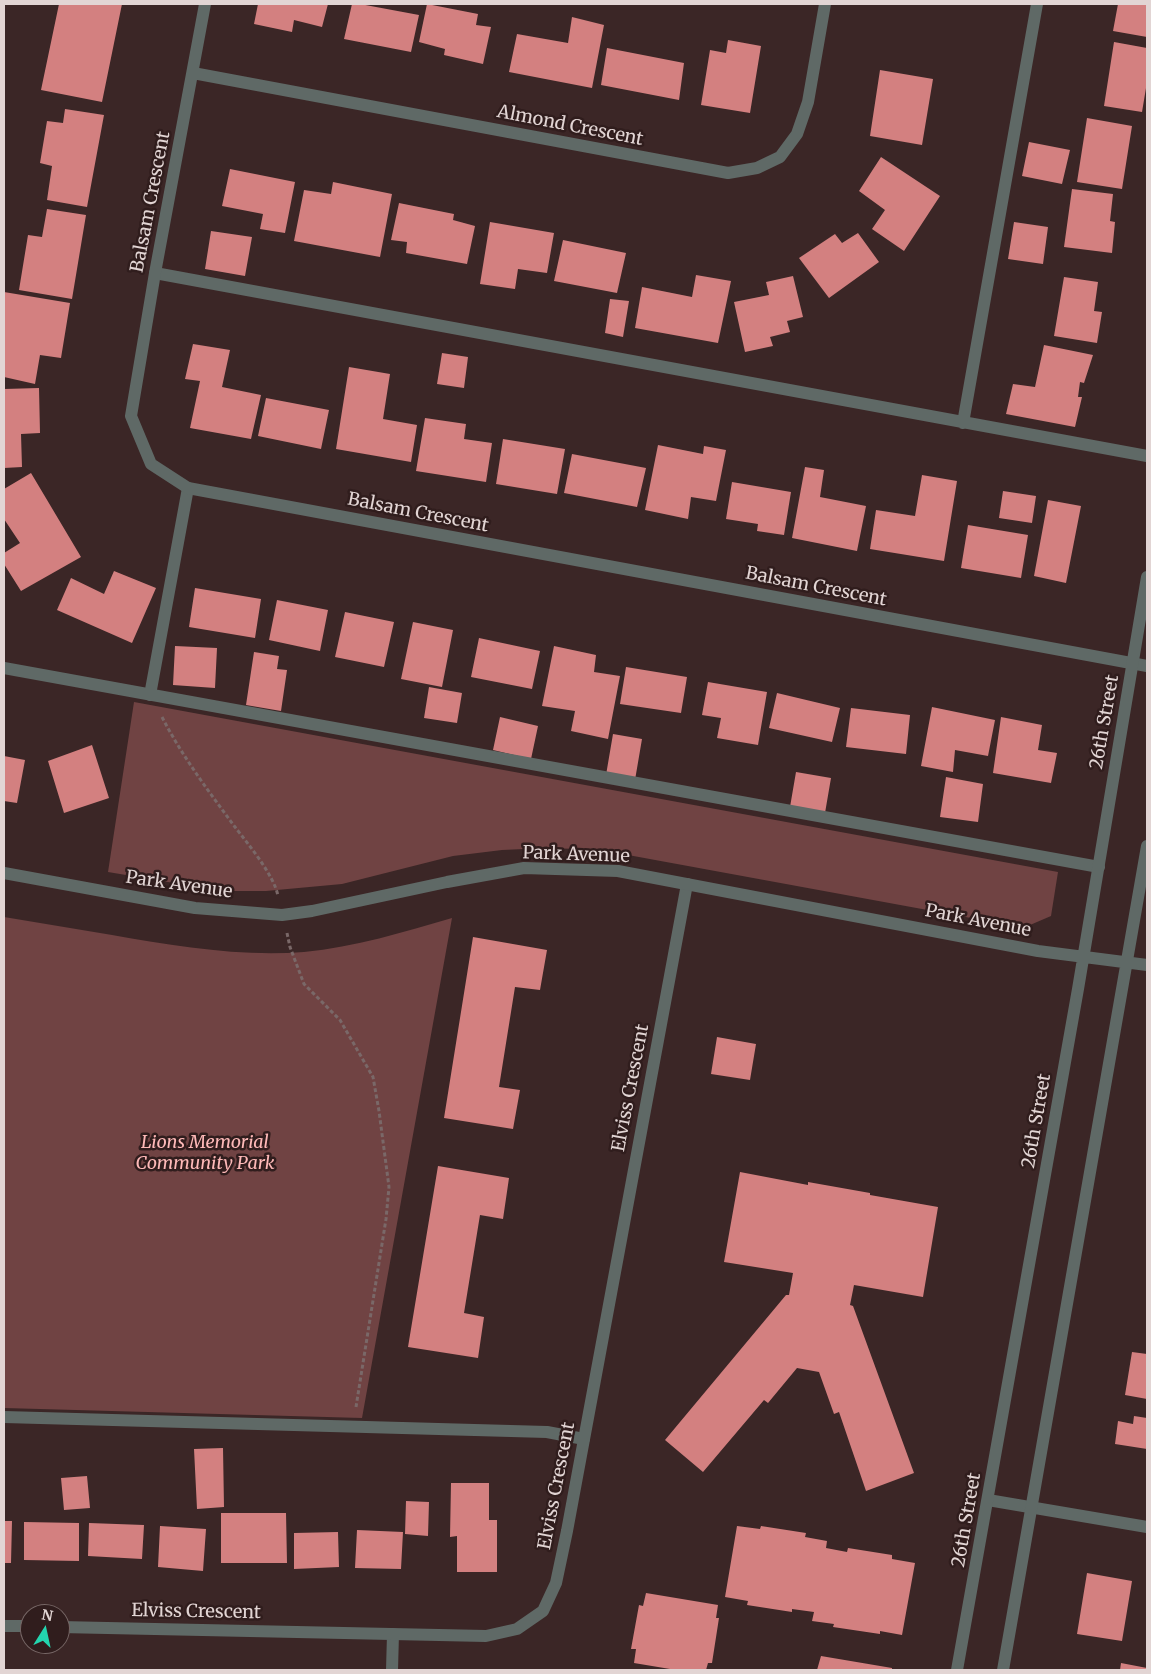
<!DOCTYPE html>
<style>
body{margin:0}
#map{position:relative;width:1151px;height:1674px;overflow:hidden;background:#3b2626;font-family:Merriweather,serif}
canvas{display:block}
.frame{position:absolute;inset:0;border:5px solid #e2d5d4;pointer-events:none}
.north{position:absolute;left:20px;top:1604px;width:50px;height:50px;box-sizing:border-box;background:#301d1d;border:1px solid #776766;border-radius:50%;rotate:10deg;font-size:14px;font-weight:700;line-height:20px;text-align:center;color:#e2d5d4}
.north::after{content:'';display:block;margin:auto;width:18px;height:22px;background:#23d5af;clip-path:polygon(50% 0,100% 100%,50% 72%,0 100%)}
</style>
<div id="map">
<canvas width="1151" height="1674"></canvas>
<div class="frame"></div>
<div class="north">N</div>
</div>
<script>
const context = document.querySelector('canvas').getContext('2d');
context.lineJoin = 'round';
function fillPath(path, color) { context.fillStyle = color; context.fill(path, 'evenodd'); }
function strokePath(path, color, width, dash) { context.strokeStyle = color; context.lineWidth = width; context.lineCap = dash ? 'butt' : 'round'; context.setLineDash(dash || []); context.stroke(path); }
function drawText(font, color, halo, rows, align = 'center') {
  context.font = font + ' Merriweather,serif'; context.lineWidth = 5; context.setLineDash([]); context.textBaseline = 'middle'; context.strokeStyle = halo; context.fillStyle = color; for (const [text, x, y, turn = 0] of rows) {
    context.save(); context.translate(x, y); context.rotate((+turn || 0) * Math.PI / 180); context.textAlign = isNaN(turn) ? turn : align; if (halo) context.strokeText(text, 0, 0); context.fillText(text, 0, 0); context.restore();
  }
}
fillPath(new Path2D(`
 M134,702L1058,872L1051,916L1030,925L1020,927L628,855L579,849L546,848L502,850L453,856L342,884L266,891H234L204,888L108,872Z
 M4,917C40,923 76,929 112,935C175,946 240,957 304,952C355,947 404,932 452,918L362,1418L4,1408Z`), '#704343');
fillPath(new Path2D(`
 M59,4H122L102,102L41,90Z
 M258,4H328L322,27L294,20L292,32L254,24Z
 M352,4H360L419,15L411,52L344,39Z
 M427,4L478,14L476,25L491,27L483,64L444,55L445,49L419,42Z
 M1118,4H1147V37L1113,31Z
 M572,17L604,25L592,88L509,72L517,34L568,43Z
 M728,40L761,46L750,113L701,105L710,50L726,53Z
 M1114,42L1147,48V82L1142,112L1104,106Z
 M607,48L684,63L679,100L601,85Z
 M880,70L933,79L922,145L870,136Z
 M65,109L104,115L87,207L47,200L52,166L40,163L47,121L63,123Z
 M1087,118L1132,126L1122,189L1077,182Z
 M1029,142L1070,150L1062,184L1022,176Z
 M881,157L940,196L904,251L872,229L885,210L859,191Z
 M230,169L295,182L285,233L260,229L263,214L222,206Z
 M333,182L392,194L380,257L294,241L304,190L331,194Z
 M1072,189L1113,194L1110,221L1115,222L1112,253L1064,247Z
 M399,203L454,214L453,220L475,226L467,264L406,253L407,242L391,240Z
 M47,209L86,215L72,299L19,290L28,235L42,237Z
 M490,222L554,233L547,273L518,269L515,289L480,284Z
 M1014,222L1048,227L1043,264L1008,259Z
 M211,231L252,237L245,276L205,269Z
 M858,233L879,262L829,298L799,258L835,234L842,243Z
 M563,240L626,253L617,293L554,281Z
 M696,275L731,281L718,343L635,328L642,287L692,297Z
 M793,276L803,317L787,321L790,332L770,337L773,346L745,352L734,302L769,295L766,282Z
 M1064,277L1098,282L1094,311L1102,312L1097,343L1054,336Z
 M4,292L70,303L61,358L40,355L35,384L4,377Z
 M610,299L629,301L623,337L605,333Z
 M193,344L230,350L222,387L261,395L251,439L190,428L200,381L185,379Z
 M1044,345L1093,355L1084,383L1080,382L1078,397H1082L1075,427L1006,414L1013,384L1035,387Z
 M442,353L468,357L464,388L437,384Z
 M349,367L390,374L383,419L417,425L411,462L336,449Z
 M39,388L40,433L21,434L22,467L4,468V389Z
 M266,398L329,410L321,449L258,436Z
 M425,418L466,424L464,439L492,443L486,482L416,471Z
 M503,439L565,449L557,494L496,484Z
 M658,445L703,454L704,446L726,450L716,501L691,497L688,519L645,510Z
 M572,454L646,468L637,507L564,493Z
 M805,467L824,470L820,497L866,506L857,551L792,538Z
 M31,473L81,557L21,591L4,564V553L20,543L4,519V489Z
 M922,475L957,481L944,561L870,549L876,510L915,516Z
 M732,482L791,492L784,535L757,531L758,524L726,519Z
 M1003,491L1036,496L1032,523L999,518Z
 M1048,500L1081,506L1066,583L1034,576Z
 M968,525L1028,535L1021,578L961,568Z
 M114,571L156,588L132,643L57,610L71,578L104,594Z
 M195,588L261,599L255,638L189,627Z
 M277,600L328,610L320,651L269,640Z
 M345,612L394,622L384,667L335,657Z
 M413,622L453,630L442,687L401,679Z
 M479,638L540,651L532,689L471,677Z
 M175,646L217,648L215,688L173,685Z
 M554,646L596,655L594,672L620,676L608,739L571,731L575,711L542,706Z
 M254,652L279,656L277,669L287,670L281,711L246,705Z
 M626,667L687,677L681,713L620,704Z
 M708,682L767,692L758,745L717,738L721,718L702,715Z
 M429,687L462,693L457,723L424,718Z
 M777,693L840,708L832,742L769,728Z
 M932,707L995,720L988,756L955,750L953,772L921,766Z
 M851,708L910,715L906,754L846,747Z
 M500,717L538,726L531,759L493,750Z
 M1001,717L1042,725L1038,750L1057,753L1051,783L993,773Z
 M613,734L642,739L635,780L606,775Z
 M92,745L109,798L64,813L48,761Z
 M4,756L25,760L17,803L4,801Z
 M796,772L831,778L825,813L790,807Z
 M946,777L983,784L978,822L940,817Z
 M473,937L547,950L540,990L515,987L499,1087L520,1090L513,1129L444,1118Z
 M717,1037L756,1044L750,1080L711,1074Z
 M438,1166L509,1178L503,1219L480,1215L464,1313L484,1317L478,1358L408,1347Z
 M740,1172L808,1185V1182L870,1193V1195L938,1207L923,1297L854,1285L850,1305L853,1306L914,1473L866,1491L839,1412L834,1414L819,1372L797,1368L768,1403L764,1400L703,1472L665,1440L786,1295H789L793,1273L724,1262Z
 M1132,1352L1147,1354V1399L1125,1395Z
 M1134,1416L1147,1418V1449L1115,1444L1118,1421L1133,1424Z
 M223,1448L224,1507L197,1509L194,1449Z
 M87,1476L90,1508L64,1510L61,1478Z
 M451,1483H489V1520H497V1572H457V1536L450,1537Z
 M406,1501L429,1502L428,1536L405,1534Z
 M221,1513H286L287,1563H221Z
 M4,1521H12L11,1563H4Z
 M24,1522L79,1523V1561L24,1560Z
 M89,1523L144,1525L142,1559L88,1556Z
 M160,1526L206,1529L203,1571L158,1567Z
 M737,1526L760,1529L761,1526L806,1533L805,1537L827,1541L826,1548L847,1552L848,1548L892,1555V1559L915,1563L902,1635L880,1631V1634L833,1627L834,1624L812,1621L814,1612L792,1609V1612L747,1605L748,1601L725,1597Z
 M357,1530L403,1532L401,1569L355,1568Z
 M338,1532L339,1567L294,1569V1533Z
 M1087,1573L1132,1581L1122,1641L1077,1634Z
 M646,1593L718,1605L716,1618H719L712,1663H708L706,1670H676L634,1663L636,1649H631L639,1605L643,1606Z
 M821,1656L892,1668V1670H817Z
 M1121,1663L1147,1668V1670H1120Z`), '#d38080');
strokePath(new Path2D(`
 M162,717C182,756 209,792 235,827C248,844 274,875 278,896
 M287,933L290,947L304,984L340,1020L373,1077L379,1111L389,1187L386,1219L356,1407`), '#7a6868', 3, [4, 2.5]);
strokePath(new Path2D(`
 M155,273L1147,456
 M963,423L1037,4
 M4,668L1099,867
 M150,695L188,488
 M4,1417L547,1432L584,1439
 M392,1670L393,1634`), '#5f6966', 12);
strokePath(new Path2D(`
 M205,4L155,273L131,416L151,464L188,488L1147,666
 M193,73L728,173L757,168L780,157L797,134L808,102L825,4
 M988,1500L1147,1527
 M4,1626H30
 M60,1627L486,1636L517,1629L543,1611L556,1583L567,1531L687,884`), '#5f6966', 12);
strokePath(new Path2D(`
 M4,873L195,908L282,915L312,911L447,882L524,868L618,871L1038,951L1147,965
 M957,1670L1078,989L1147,577
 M1003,1670L1147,846`), '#5f6966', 12);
drawText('18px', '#e2d5d4', '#301d1d', [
 ["Almond Crescent",570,126,11],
 ["Balsam Crescent",151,202,-79],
 ["Balsam Crescent",418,513,11],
 ["Balsam Crescent",816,587,11],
 ["26th Street",1105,722,-80],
 ["Park Avenue",576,855,2],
 ["Park Avenue",179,885,8],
 ["Park Avenue",978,921,11],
 ["Elviss Crescent",631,1088,-79],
 ["26th Street",1037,1121,-80],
 ["Elviss Crescent",557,1486,-79],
 ["26th Street",967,1520,-80],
 ["Elviss Crescent",196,1612,1]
]);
drawText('italic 18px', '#feb9b8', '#301d1d', [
 ["Lions Memorial",205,1143],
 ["Community Park",205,1164]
]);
</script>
